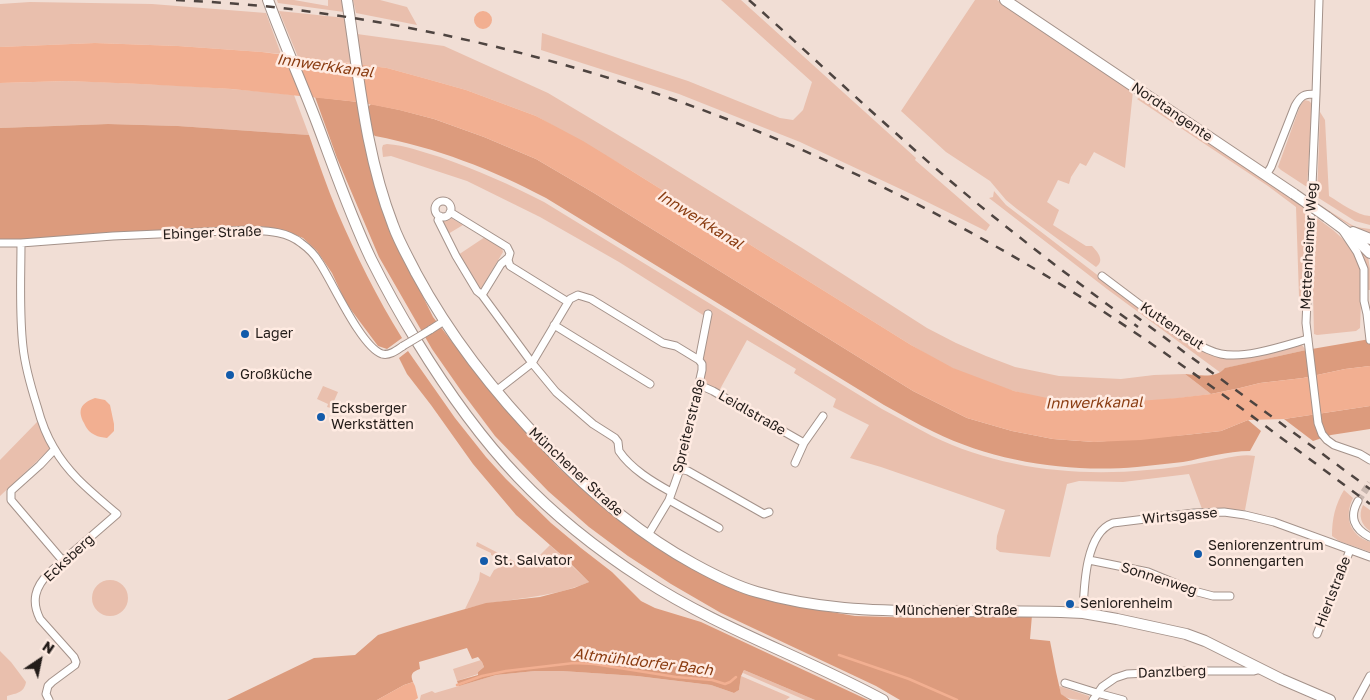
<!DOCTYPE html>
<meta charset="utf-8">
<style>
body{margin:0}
#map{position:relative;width:1370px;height:700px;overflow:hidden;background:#f1ded5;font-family:"Golos Text",sans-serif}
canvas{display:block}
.north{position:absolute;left:15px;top:635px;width:50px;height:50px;-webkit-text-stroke:4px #ffebe2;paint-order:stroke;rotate:34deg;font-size:14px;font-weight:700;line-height:20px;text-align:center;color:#231c19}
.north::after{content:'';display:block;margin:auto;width:18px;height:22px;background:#231c19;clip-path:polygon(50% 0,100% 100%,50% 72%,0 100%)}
</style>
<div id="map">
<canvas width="1370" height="700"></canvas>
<div class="north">N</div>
</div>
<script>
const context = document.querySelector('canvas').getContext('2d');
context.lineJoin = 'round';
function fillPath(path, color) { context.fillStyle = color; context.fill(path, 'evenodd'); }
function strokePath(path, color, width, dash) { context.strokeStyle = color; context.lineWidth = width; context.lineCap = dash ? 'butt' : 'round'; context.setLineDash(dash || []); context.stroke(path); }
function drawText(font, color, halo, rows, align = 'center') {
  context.font = font + ' "Golos Text",sans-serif'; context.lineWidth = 5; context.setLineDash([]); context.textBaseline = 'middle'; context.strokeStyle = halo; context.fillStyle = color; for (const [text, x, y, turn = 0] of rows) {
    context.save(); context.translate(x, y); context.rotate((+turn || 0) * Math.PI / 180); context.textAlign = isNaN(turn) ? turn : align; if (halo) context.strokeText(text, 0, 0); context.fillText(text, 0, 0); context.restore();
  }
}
fillPath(new Path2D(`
 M277,0H294L328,6V0H342L344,12L278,3Z
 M353,0H380L407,7L417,25L356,13Z
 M721,0H741L916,158L915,160L990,225L986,231L909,193L800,142L679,94L541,50L542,33L688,81L780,118L793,120L803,110L812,82Z
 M975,0H997L1133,91L1125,168L1094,152L1086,166L1080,163L1071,177L1069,184L1058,180L1047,202L1059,210L1053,225L1086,246H1092C1098,252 1105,261 1096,267L1017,209L1006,200L990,181L946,152L901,111Z
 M30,2L152,4L266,13L281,54L262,52L178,46L95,43L0,47V4Z
 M279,11L346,18L351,63L298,57Z
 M357,34L444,46L548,93L655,157L802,248L927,328L956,343L986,356L1015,367L1059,376L1121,379L1154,375L1185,374L1211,394C1164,400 1115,407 1067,402C1031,398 987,384 954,369C939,362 925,353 911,345L627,168L536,116L466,90L427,79L387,68L362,65Z
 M67,81C143,84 219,86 294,95L309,135L178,126L108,124L0,128V83Z
 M1141,97L1302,205L1306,212L1301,301L1299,296L1296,207L1268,186L1137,99Z
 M1304,100L1309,101L1311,103L1312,107L1307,187L1281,170L1278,167L1300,106Z
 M1320,112L1325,120L1329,196C1341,203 1356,215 1370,216V225L1355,221L1317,197Z
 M387,144C405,145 422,152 440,157C477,170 509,184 544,202L882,409C899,418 915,427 932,436C997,468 1075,477 1147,470C1168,469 1189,465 1210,461C1225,459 1241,453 1255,456L1245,510L1202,509L1189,474L1123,482L1079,481L1067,484L1050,557L1000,552L996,549L997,536L1005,510L881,467L850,458L869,425L833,407L836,399L794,373L796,369L747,340L719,391L706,383L703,379C705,372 707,366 702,359L711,320L619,262L540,217L467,181L391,156L383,157L382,148L383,145Z
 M994,191L1006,205L1147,313L1217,355L1301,344L1306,350L1226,368L1221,373L1107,289L989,198L993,197Z
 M1320,205L1350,224L1356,227L1370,229V236L1357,230L1319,206Z
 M451,218L463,225L448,234L441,220H447Z
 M1317,218L1333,230L1343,239L1356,256L1362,274L1360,328L1356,331L1317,335L1314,334L1313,292Z
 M485,237L502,248L503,252L481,289L478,287L458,255Z
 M1356,245L1368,256L1370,269V290H1368C1368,273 1364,260 1356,245Z
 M323,386L338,392L331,408L327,407L328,404L317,399Z
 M38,421L51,448L0,496V460Z
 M1344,490L1353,498C1344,516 1349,535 1370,542V552L1339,541L1332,536C1332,519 1335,505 1344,490Z
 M1363,505L1370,510V531C1361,525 1358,515 1363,505Z
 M477,542L527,568L550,545L589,582C547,600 507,597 465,609L479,580L480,572L490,577L494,570L498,568L501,563L499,558L491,555V553L476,546Z
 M92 598a18 18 0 1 1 36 0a18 18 0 1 1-36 0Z
 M0,651L11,662L26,682C24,693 17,693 7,696V700H0Z
 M481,660L484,667L478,672V674L457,681L453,669Z
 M744,670L815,700H805L743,673Z
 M535,671H562L637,676L711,685L734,693L739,690L741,676L790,697L786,700H420V699L421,695L432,691L435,693L496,675Z
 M1059,686L1089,696V700C1081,700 1066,700 1061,694C1060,692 1060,689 1059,686Z`), '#e9bfad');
fillPath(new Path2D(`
 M315,97L358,102L370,166L384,214L395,240L433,317L486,386L558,467L591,497L649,543L689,567L739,592L778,603L855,616L921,618L1032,615L1030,639L1050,641L1056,672L1061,694L1070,700H900L876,686L721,613L671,584L628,556L589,527L548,491L495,436L462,392L432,349L379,257L337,158Z
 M371,104L400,110L434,119L484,137L536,159L594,193L913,391L967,418L1012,431L1053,439L1094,442L1185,435L1221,431L1248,420L1261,431L1250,451C1227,451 1205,458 1183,462C1168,464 1152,465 1137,467C1070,473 995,462 934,432C917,424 901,414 884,405L546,198C491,169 437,148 375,136L372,133L368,107Z
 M108,124L178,126L309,135C318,161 327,187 337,211C356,255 377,298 402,338L387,349L378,346L346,303L332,273L317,251L303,238L286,231L260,226L119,232L26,241L0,240V128Z
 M1370,339V366L1345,369L1303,378L1260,383L1240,388L1211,394L1185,374C1199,375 1216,379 1225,368L1306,350Z
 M408,351L455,418L486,457L506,479L551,523L581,548L612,572L641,601L655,608L701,622L868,700H815L744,670L741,676L739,690L734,693L711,685L637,676L562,671H535L496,675L459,686L457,681L478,675V672L484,667L482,662L478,657L472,659L467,648L419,662L420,669C412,672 410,674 413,682L404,685L377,700H227L314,658L355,655L378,635L403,627L486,603L540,597L574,588L589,582L567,560L516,515L473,464L431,405L407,374L399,358Z
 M1370,406V429L1331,435L1313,441L1284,419Z`), '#dc9b7d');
fillPath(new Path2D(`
 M474 20a9 9 0 1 1 18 0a9 9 0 1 1-18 0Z
 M95,43L178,46L262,52L387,68L427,79L466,90L536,116L583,141L627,168L911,345L953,368L1014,391L1066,402L1101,404L1177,398L1211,394L1240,388L1260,383L1303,378L1345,369L1370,366V406L1284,419L1248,420L1221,431L1141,440L1094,442L1053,439L1012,431L967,418L913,391L594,193L536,159L484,137L434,119L399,110L358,102L232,89L140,84L67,81L0,83V47Z
 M95,398L105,400L110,405L114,424V431L107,438C103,437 98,437 95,435C90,433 86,428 84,423C77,410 81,403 95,398Z
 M413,682L415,686L418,698L415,700H377L404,685Z`), '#f2af91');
strokePath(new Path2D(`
 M839,655L909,679L957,700
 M457,685L482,676L506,671L574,663L594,664L676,677L712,680L725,684L730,682L736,677`), '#f2af91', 2.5);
strokePath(new Path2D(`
 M1358,501L1370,483`), '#c8b7af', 7, [7, 3.5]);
const street = new Path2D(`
 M1319,0L1316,94L1306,323L1318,423L1322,434L1327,440L1334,445L1360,454L1370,460
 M1266,175L1271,167L1295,106C1301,95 1304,94 1316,94
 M435 209a8 8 0 1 1 16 0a8 8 0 1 1-16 0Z
 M450,212L507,247L510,253L508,260L510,266L568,302
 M440,216L438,220L456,256L477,291L482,295
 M1343,231L1357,252L1364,269V301L1367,314L1370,340
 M0,243H21L113,236L249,230C267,231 286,231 301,243C308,248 315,255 319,262C332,281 361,347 382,354C390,356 397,350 403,346
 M21,243C21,278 19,312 23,347C25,366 31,387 37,406C41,421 46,435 54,448C69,475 94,494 117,514L49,573C35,587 31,601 40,619L74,657L76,662L75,665L52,682L48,686L46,694L49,700
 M508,258L501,264L482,295L532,363L556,392L593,424L615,438L618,442L619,451C631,469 653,482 671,492
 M1102,276L1179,334C1192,341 1206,351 1221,354C1246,359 1283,346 1308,339
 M554,325L650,384
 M430,330L444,321
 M699,388L704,387L713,391L804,443
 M496,391L532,363L570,299L578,295L591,299L663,343L676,346L699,360
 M54,450L40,465L11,491V500L63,561
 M795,463L804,443L823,416
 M680,469L688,471L764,514L769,512
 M669,500L719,528
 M1358,501C1349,517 1354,529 1370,537
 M648,535L669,500L680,469L702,370V364L699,360L708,314
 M1089,560L1148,572L1194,591L1213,596H1230
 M1083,613C1084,588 1085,533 1113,523L1194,513L1224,512L1245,515L1274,522L1370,557
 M1317,634L1350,550
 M1065,683L1097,693L1123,700
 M1093,700L1102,687L1115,678L1127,674L1187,671H1254L1261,669
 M1357,700L1370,676`);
const secondary = new Path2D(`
 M268,0C283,41 301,81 317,123C334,168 350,215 371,259C385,287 400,314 416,340C446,389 479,436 518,477C555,516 598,550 643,579C718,628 804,657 883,700
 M347,0C359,76 365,153 393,225C399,242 408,257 416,273C451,338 497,396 548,448C591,493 639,534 694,564C714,575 735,586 757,592C816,609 872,611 932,611C975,611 1018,611 1061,612L1083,613L1117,619L1186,634L1205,641L1281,679L1330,700
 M1005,0L1294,194
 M1327,217L1354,237L1370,253
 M1353,232L1370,239`);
strokePath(street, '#a4928a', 9);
strokePath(secondary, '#a4928a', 12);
strokePath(street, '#fff', 7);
strokePath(secondary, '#fff', 10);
strokePath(new Path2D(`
 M176,0C211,2 247,4 282,8C564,42 826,140 1068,289C1173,354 1271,431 1370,504
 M749,0C824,67 896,136 973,200C1027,244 1082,286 1138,327
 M1134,315L1370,489`), '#4e4440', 2.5, [9, 9]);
const streetBridge = new Path2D(`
 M403,346L430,330`);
const secondaryBridge = new Path2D(`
 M1294,194L1327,217`);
strokePath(streetBridge, '#a4928a', 9, []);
strokePath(secondaryBridge, '#a4928a', 12, []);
strokePath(streetBridge, '#fff', 7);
strokePath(secondaryBridge, '#fff', 10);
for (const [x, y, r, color] of [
 [245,334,5,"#135baa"],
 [230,375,5,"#135baa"],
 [321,417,5,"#135baa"],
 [1198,554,5,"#135baa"],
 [484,561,5,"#135baa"],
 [1070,604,5,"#135baa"]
]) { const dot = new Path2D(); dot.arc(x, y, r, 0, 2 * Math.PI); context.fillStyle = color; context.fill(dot); strokePath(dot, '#ffebe2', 2); }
drawText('14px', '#231c19', '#ffebe2', [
 ["Nordtangente",1172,112,34],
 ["Ebinger Straße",212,233,-2],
 ["Mettenheimer Weg",1309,246,-87],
 ["Kuttenreut",1172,326,34],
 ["Leidlstraße",752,413,30],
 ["Spreiterstraße",689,426,-76],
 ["Münchener Straße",576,472,43],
 ["Wirtsgasse",1180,516,-5],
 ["Ecksberg",69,558,-43],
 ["Sonnenweg",1159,579,18],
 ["Hierlstraße",1333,592,-69],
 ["Münchener Straße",956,611],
 ["Danzlberg",1172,672,-2]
]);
drawText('14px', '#231c19', '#ffebe2', [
 ["Lager",255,334],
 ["Großküche",240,375],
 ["Ecksberger",331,409],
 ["Werkstätten",331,425],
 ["Seniorenzentrum",1208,546],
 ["Sonnengarten",1208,562],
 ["St. Salvator",494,561],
 ["Seniorenheim",1080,604]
], 'left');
drawText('italic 15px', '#8a3c11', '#ffebe2', [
 ["Innwerkkanal",325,66,8],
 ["Innwerkkanal",700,220,32],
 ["Innwerkkanal",1094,403,-1],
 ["Altmühldorfer Bach",643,662,7]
]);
</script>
